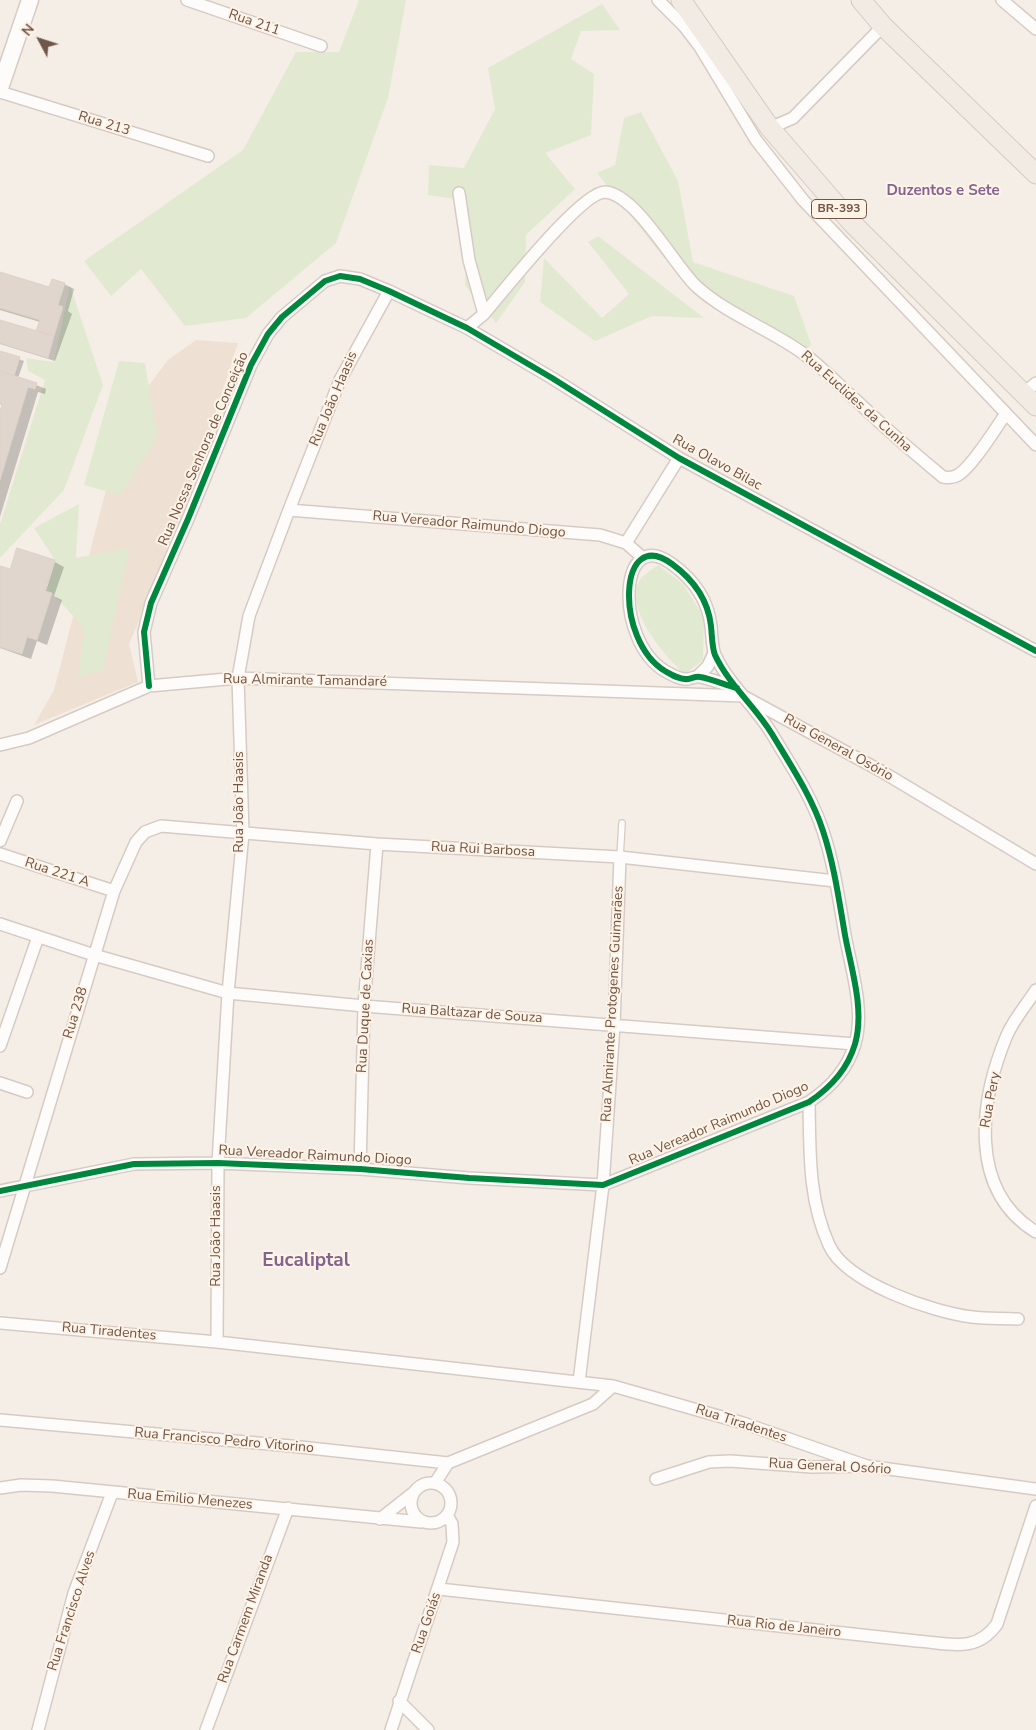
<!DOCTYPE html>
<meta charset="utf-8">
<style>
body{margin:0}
#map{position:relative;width:1036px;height:1730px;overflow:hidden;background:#f5eee6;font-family:"Nunito Sans",sans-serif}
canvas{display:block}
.north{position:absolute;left:15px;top:15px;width:50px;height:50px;-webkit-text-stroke:4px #fef3e5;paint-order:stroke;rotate:310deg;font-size:14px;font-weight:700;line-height:20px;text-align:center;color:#705549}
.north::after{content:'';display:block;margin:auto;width:18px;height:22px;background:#705549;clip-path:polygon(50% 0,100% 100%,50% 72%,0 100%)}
</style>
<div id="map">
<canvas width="1036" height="1730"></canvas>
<div class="north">N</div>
</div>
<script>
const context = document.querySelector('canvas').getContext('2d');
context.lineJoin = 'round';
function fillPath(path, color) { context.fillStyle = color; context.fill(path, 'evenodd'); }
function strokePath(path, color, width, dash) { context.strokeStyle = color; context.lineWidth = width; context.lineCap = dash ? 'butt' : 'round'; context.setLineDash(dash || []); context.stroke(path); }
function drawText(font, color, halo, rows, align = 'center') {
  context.font = font + ' "Nunito Sans",sans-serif'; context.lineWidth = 4; context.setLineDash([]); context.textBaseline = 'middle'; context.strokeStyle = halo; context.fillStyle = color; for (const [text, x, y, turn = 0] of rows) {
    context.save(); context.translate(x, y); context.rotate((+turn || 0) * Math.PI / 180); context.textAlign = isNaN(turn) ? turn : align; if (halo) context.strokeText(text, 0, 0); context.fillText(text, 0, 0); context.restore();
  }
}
fillPath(new Path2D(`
 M196,340L238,343L174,541L129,644L138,682L34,725L54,690L125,417L168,360Z`), '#eee1d3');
fillPath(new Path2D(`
 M359,0H406L388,98L336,243L246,318L185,326L141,269L111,296L84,261L243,150L296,52H339Z
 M602,4L620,30L581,31L571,59L594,74L591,135L545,153L575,189L526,235L525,282L496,323L465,285L467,201L428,195L429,165L464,168L495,109L488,68Z
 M641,112L678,181L693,262L794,296L811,344L805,353L765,323L717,301L664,258L597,173L615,165L624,118Z
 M598,236L704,318L652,316L595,341L540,302L544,258L602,318L629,294L588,242Z
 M70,285L103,385L64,490L0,558V524L45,380L28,371L26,358L54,362Z
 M119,361L145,363L157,437L120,495L84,485Z
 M79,504L76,558L129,548L103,670L78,677L84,628L52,593L45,591L55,560L34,528Z
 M658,565L683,584L704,617L703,660L685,674C666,658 619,604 642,577C646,573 653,569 658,565Z`), '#e1ead1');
fillPath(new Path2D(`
 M0,273L50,288L64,284L74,289L68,311L72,314L55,361L0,344V321L42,334L40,322L0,310Z
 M0,352L24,361L18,378L46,389L45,394L38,392L0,517V416L3,406L0,404Z
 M55,562L64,567L54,596L62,600L47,645L37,641L31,659L0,648V567L44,597Z`), '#0003');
const building = new Path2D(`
 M0,272L49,287L52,279L65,283L58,305L63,307L54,336L36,331L40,320L0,308Z
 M0,320L54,336L48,358L0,343Z
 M0,351L20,357L14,376L0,371Z
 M0,371L37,383L35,389L28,387L0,480V412L2,404L0,403Z
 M17,548L55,560L45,591L52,593L37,640L27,637L22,654L0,647V566L10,569Z`);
fillPath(building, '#e1d6ce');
strokePath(building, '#ddd1c9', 1);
const lane = new Path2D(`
 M620,857L622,823`);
const street = new Path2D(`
 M187,0L321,46
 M658,0L684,26L700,47L756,140L803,200L1036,445
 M1002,0L1036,29
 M0,92L208,156
 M770,128L793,118L883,26
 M459,193L469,260L484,314L467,328
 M484,314C502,293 581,192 605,192C636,194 674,265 696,286C728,315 770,329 804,354C824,369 840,386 858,402C885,428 914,453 943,477C949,478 953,478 958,475C972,467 995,429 1005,415
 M1023,394L1036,383
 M289,510L600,535L626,543L643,558
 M626,543L679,458
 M698,676L708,666L714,653
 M149,686L144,632L151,603L188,519L251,365L268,334L282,317L325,281L340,276L360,279L389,291L467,328L552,378L679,458L1036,651
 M0,745L29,738L149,686L238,678L743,696L881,771L1036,864
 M0,841L17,801
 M0,854L114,891
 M0,924L94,955L228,993L364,1006L855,1044
 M1036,990C1027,1004 1014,1019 1007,1035C980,1099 967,1190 1036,1232
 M0,1046L38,937
 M0,1083L27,1092
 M809,1102C810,1151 808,1199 829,1245C846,1283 932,1312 972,1317C987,1319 1003,1318 1018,1319
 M360,1169L364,1006L377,844
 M0,1191L134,1164L218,1163L360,1169L469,1178L603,1185L809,1102C830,1088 848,1068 855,1044C865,1010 851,968 845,935C839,900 834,864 823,831C812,797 790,764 772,734C755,706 729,685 715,655C712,648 712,635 711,626C708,599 694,580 672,564C618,524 614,640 665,671C672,675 680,680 688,679C693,678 696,676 700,677C712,679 725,685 737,688
 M0,1268L114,891L136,842L145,832L161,826L377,844L620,857L835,881
 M0,1323L217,1342L613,1386L743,1423L867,1466
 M217,1342L218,1163L228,993L243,833L238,678L249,616L289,510L340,380L389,291
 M579,1382L603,1185L614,1025L620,857
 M0,1420L291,1446L448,1463L593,1404L613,1386
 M656,1479L709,1462L730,1461L812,1467L867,1466L1036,1489
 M411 1503a20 20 0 1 1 40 0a20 20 0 1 1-40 0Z
 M435,1483L448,1463
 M0,1488L21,1485L52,1486L421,1522
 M380,1519L413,1493
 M439,1589L917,1641C948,1643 976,1654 997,1624L1036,1506
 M399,1701L428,1730
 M38,1730L74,1593L112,1493
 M206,1730L288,1508
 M391,1730L453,1542L452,1524L447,1515`);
const secondary = new Path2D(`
 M0,88L30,0`);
const primary = new Path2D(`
 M681,0L770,128L851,222L1036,406
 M861,0L883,26L1036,174`);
strokePath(lane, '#d6cbc4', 8);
strokePath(street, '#d6cbc4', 14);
strokePath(secondary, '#d5cbc3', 19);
strokePath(primary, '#d3cac4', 21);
strokePath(lane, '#fefcfb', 5.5);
strokePath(street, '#fefcfb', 11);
strokePath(secondary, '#fefcfb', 16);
strokePath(primary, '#f1ebe3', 19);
strokePath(new Path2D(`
 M149,686L144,632L151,603L188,519L251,365L268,334L282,317L325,281L340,276L360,279L389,291L467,328L552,378L679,458L1036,651
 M0,1191L134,1164L218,1163L360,1169L469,1178L603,1185L809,1102C830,1088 848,1068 855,1044C865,1010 851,968 845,935C839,900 834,864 823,831C812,797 790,764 772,734C755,706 729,685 715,655C712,648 712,635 711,626C708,599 694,580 672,564C618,524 614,640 665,671C672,675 680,680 688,679C693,678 696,676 700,677C712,679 725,685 737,688`), '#00873e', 6);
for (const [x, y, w] of [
 [839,209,55]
]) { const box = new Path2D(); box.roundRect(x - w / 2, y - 9.5, w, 19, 4); context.fillStyle = '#fef3e5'; context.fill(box); strokePath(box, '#705549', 1); }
drawText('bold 12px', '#705549', null, [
 ["BR-393",839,209]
]);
drawText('14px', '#705549', '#fef3e5', [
 ["Rua 211",254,23,19],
 ["Rua 213",104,124,17],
 ["Rua João Haasis",334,399,-67],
 ["Rua Euclides da Cunha",856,402,42],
 ["Rua Nossa Senhora de Conceição",204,449,-67],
 ["Rua Olavo Bilac",717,463,29],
 ["Rua Vereador Raimundo Diogo",469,525,5],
 ["Rua Almirante Tamandaré",305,681,1],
 ["Rua General Osório",838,748,29],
 ["Rua João Haasis",240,802,-90],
 ["Rua Rui Barbosa",483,850,3],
 ["Rua 221 A",57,873,18],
 ["Rua Almirante Protogenes Guimarães",613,1004,-87],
 ["Rua Duque de Caxias",366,1006,-87],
 ["Rua 238",76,1013,-73],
 ["Rua Baltazar de Souza",472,1014,4],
 ["Rua Pery",991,1100,-79],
 ["Rua Vereador Raimundo Diogo",719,1124,-23],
 ["Rua Vereador Raimundo Diogo",315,1156,3],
 ["Rua João Haasis",217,1236,-90],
 ["Rua Tiradentes",109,1332,5],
 ["Rua Tiradentes",741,1424,18],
 ["Rua Francisco Pedro Vitorino",224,1441,5],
 ["Rua General Osório",830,1467,3],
 ["Rua Emilio Menezes",190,1500,5],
 ["Rua Francisco Alves",72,1611,-72],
 ["Rua Carmem Miranda",246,1619,-70],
 ["Rua Goiás",427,1623,-71],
 ["Rua Rio de Janeiro",784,1627,6]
]);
drawText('bold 15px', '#826493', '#fef3e5', [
 ["Duzentos e Sete",943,191]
]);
drawText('bold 19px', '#826493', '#fef3e5', [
 ["Eucaliptal",306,1261]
]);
</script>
